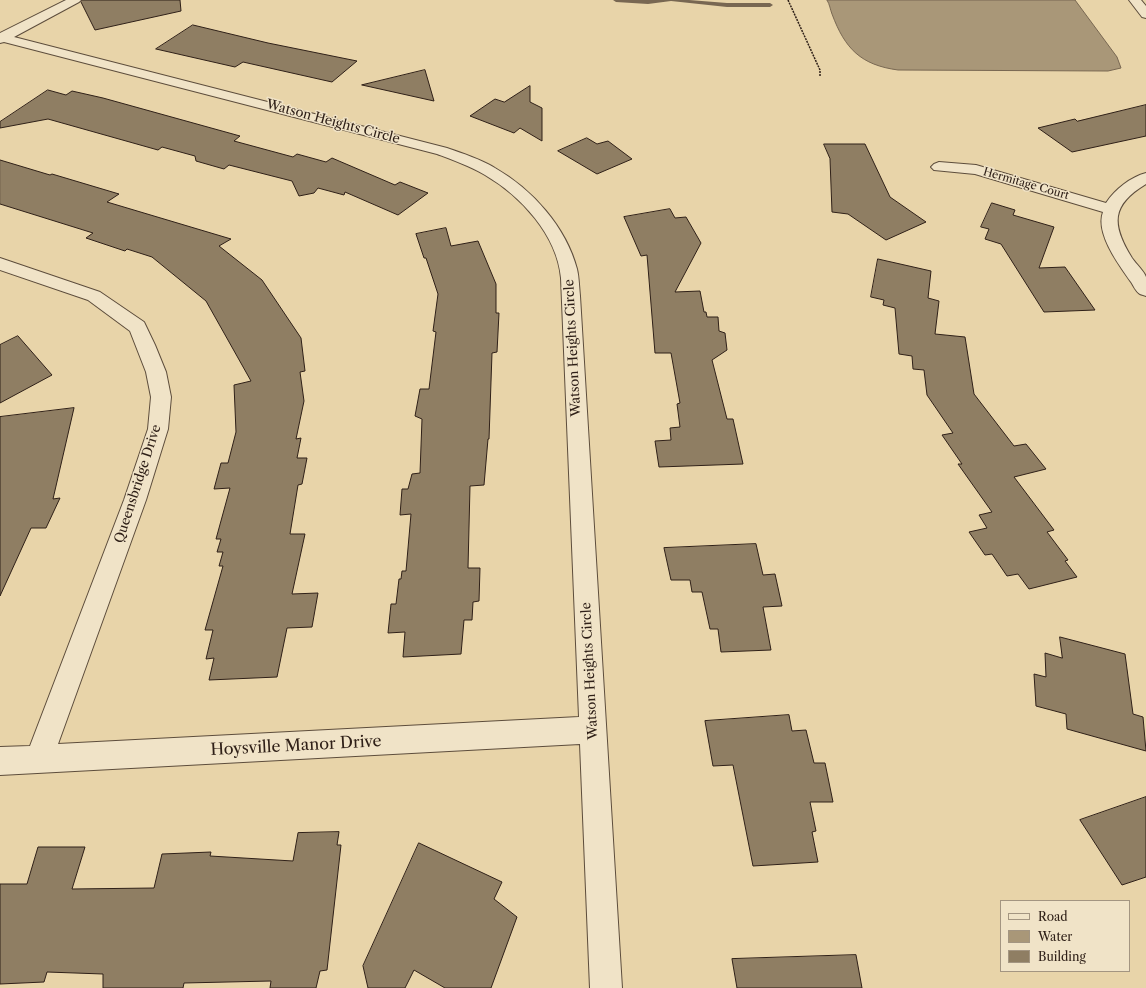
<!DOCTYPE html>
<style>
body{margin:0}
#map{position:relative;width:1146px;height:988px;overflow:hidden;background:#e8d4a9;font-family:"Libre Caslon Text",serif}
canvas{display:block}
.legend{position:absolute;left:1000px;top:900px;width:130px;height:72px;box-sizing:border-box;background:#f0e3c7;border:1px solid #a39581;margin:0;padding:5px 7px;list-style:none;font-size:12px;color:#2f2018}
.legend li{display:flex;align-items:center;gap:8px;height:20px}
.legend b{width:20px;border:1px solid #a39581}
</style>
<div id="map">
<canvas width="1146" height="988"></canvas>
<ul class="legend">
<li><b style="height:5px;background:#f0e3c7"></b>Road</li>
<li><b style="height:11px;background:#a99778"></b>Water</li>
<li><b style="height:11px;background:#8f7e63"></b>Building</li>
</ul>
</div>
<script>
const context = document.querySelector('canvas').getContext('2d');
context.lineJoin = 'round';
function fillPath(path, color) { context.fillStyle = color; context.fill(path, 'evenodd'); }
function strokePath(path, color, width, dash) { context.strokeStyle = color; context.lineWidth = width; context.lineCap = dash ? 'butt' : 'round'; context.setLineDash(dash || []); context.stroke(path); }
function drawText(font, color, halo, rows, align = 'center') {
  context.font = font + ' "Libre Caslon Text",serif'; context.lineWidth = 3; context.setLineDash([]); context.textBaseline = 'middle'; context.strokeStyle = halo; context.fillStyle = color; for (const [text, x, y, turn = 0] of rows) {
    context.save(); context.translate(x, y); context.rotate((+turn || 0) * Math.PI / 180); context.textAlign = isNaN(turn) ? turn : align; if (halo) context.strokeText(text, 0, 0); context.fillText(text, 0, 0); context.restore();
  }
}
const water = new Path2D(`
 M827,0H1075L1117,57L1121,68L1108,71L898,70C861,65 845,49 832,14C830,9 830,5 827,0Z`);
fillPath(water, '#a99778');
strokePath(water, '#786752', 1);
fillPath(new Path2D(`
 M613,0H689L727,3H770L773,5L770,7H727L671,1L648,4L616,2Z`), '#786752');
const building = new Path2D(`
 M82,0H180L181,11L95,30L81,2Z
 M193,25L268,43L357,61L332,82L243,62L235,67L156,49Z
 M425,70L434,101L362,85Z
 M530,86V102L542,108V141L520,128L514,133L470,116L495,99L504,102Z
 M48,90L66,95L72,91L103,98L240,136L234,141L293,157L297,154L326,162L332,158L395,185L400,182L428,193L398,215L345,192L344,195L318,188L314,193L299,196L292,181L229,165L224,169L196,161L195,156L162,147L158,150L48,119L0,128V122Z
 M1146,105V136L1072,152L1038,128L1075,119L1077,121Z
 M587,138L597,144L608,141L632,159L597,174L558,151Z
 M824,144H865L890,197L926,222L886,240L848,214L832,212L830,159Z
 M0,160L50,175L52,174L119,194L107,202L231,239L219,246L262,280L301,338L305,371L300,372L304,401L296,439L301,438L297,458H307L302,484L298,485L290,534H305L292,594L318,593L312,627L287,628L277,677L209,680L214,658L206,659L213,630H205L223,566H219L223,552H217L221,539H216L230,488L214,489L221,463H228L236,432L234,385L251,381L206,301L152,257L127,249L125,251L86,238L93,233L0,204Z
 M992,203L1015,210L1013,215L1054,227L1039,268L1065,267L1095,310L1044,312L1001,244L985,239L989,229L981,227Z
 M670,209L675,218L686,217L701,243L675,292L700,291L704,312H706L707,317H718L719,331L725,333L727,350L712,360L727,419H733L743,464L659,467L655,441L671,440L670,428L680,427L677,404L680,403L671,353H655L647,255L641,256L624,217Z
 M446,228L451,246L478,241L496,284V313H499L497,352L492,353L489,439H488L484,485L470,486L468,568H480L479,601L473,602L472,620H464L461,654L403,657L405,632L388,633L391,604H396L399,579H401L402,571H406L411,514L400,515L402,489H408L412,474L420,473L422,419L415,416L420,389H429L436,332L433,331L438,294L426,258H424L416,234Z
 M878,259L931,271L928,298L939,301L935,334L965,337L974,394L1014,446L1026,444L1046,469L1014,477L1054,530L1047,532L1068,560L1065,561L1077,577L1029,589L1018,574L1007,576L992,554L985,555L969,532L987,528L979,515L992,512L958,464H962L942,435L953,433L927,395L924,370L913,369L912,356L899,354L895,308L883,305L884,300L871,297Z
 M18,336L52,375L0,403V345Z
 M74,408L53,499L60,498L46,528H31L0,596V417Z
 M756,544L763,575L775,574L782,606L763,607L771,650L721,652L718,629H710L702,592H692L690,580H671L664,548Z
 M1060,637L1125,654L1133,714L1143,717L1146,751L1067,729L1066,714L1036,706L1034,674L1046,677L1045,653L1062,658Z
 M789,715L792,731L806,730L814,763H825L833,802H810L816,831L812,832L818,862L753,866L733,765L713,766L705,721Z
 M1146,797V877L1122,885L1080,820Z
 M339,832L337,845H341L327,970L320,971L316,988H270L271,981L184,983L183,988H103V974L47,972L44,982L0,984V884H27L38,847H85L72,889L154,888L162,854L211,852L210,856L293,861L298,833Z
 M419,843L502,882L494,899L517,917L491,988H445L414,970L405,988H368L363,966Z
 M856,955L862,988H737L732,959Z`);
fillPath(building, '#8f7e63');
strokePath(building, '#2f2018', 1);
const minor = new Path2D(`
 M66,0H81L79,2L14,37L447,148C464,154 480,159 495,168C532,189 566,227 577,269C579,277 579,287 580,296L622,988H590L580,744L0,775V747L30,746L124,500L148,429L151,397L146,372L130,331L88,300L0,270V258L100,292L144,322L155,345L166,372L171,397L168,429L146,500L58,744L579,717L561,278C557,235 521,196 485,175C470,166 453,160 437,154L4,42L0,43V33Z
 M1129,0H1141L1146,6V18L1142,17Z
 M939,162L976,165L1106,203C1115,189 1131,177 1146,173V184C1111,205 1111,224 1132,258C1136,264 1144,271 1146,277C1146,282 1146,291 1146,296C1144,295 1142,295 1140,294C1136,292 1133,285 1131,282C1119,265 1095,233 1103,212L975,174L934,170L931,167L934,164Z`);
strokePath(minor, '#5d4d3c', 2);
strokePath(new Path2D(`
 M788,0L820,70V77`), '#2f2018', 1.5, [2, 1]);
fillPath(minor, '#f0e3c7');
drawText('11px', '#2f2018', '#f0e3c7', [
 ["Hermitage Court",1026,184,16]
]);
drawText('13px', '#2f2018', '#f0e3c7', [
 ["Watson Heights Circle",333,122,15],
 ["Watson Heights Circle",573,348,-93],
 ["Queensbridge Drive",138,484,-72],
 ["Watson Heights Circle",590,671,-93]
]);
drawText('16px', '#2f2018', '#f0e3c7', [
 ["Hoysville Manor Drive",296,746,-3]
]);
</script>
